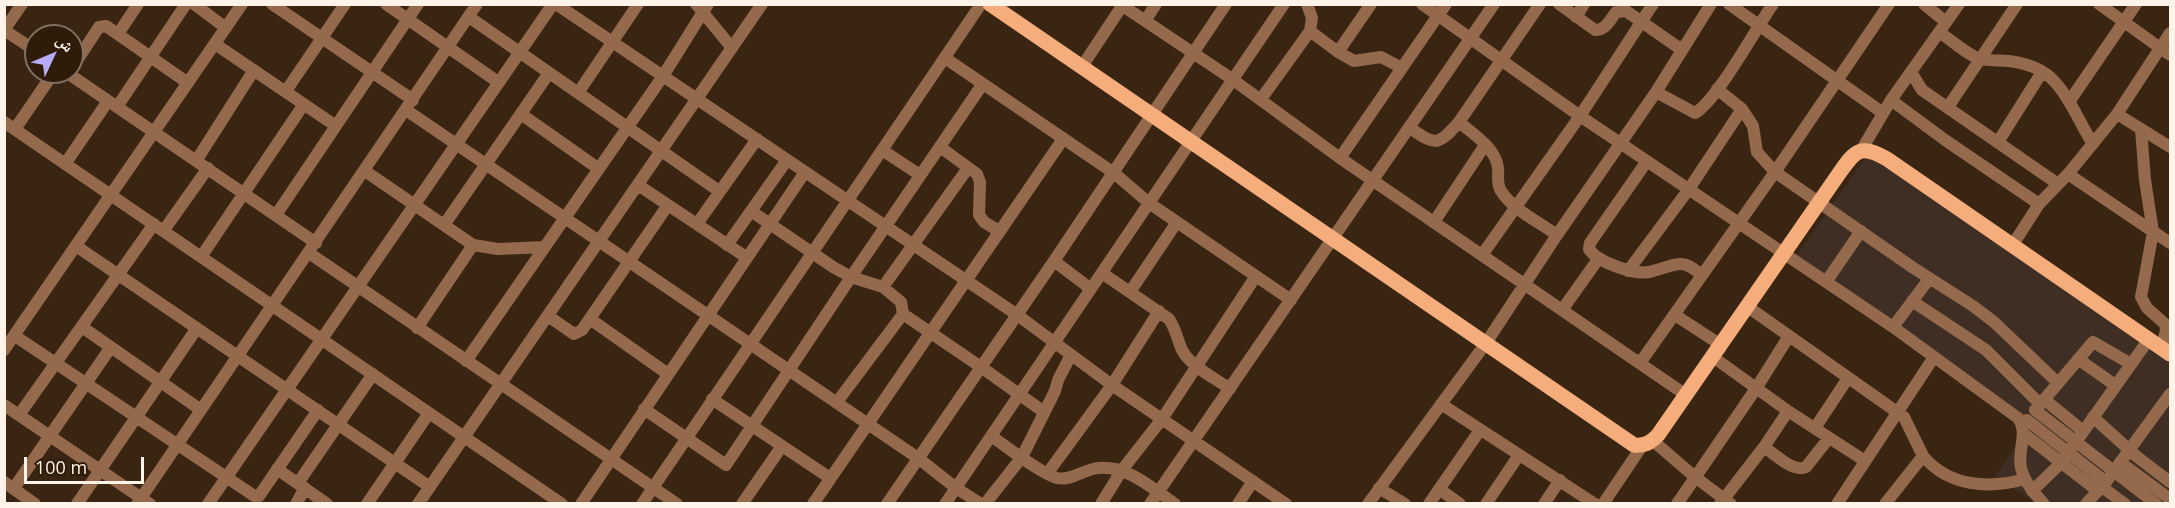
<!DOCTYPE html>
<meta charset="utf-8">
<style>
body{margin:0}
#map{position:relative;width:2175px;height:508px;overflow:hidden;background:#3a2513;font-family:"Open Sans","Noto Naskh Arabic",sans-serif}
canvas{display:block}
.frame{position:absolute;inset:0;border:6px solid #fef3e9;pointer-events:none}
.north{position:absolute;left:24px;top:24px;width:60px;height:60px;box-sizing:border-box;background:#2f1b09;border:2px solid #827163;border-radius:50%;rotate:46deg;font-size:16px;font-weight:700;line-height:24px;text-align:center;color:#fef3e9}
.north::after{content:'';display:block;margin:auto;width:21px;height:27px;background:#b7abf8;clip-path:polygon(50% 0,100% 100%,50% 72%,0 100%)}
.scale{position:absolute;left:24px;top:457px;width:120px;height:27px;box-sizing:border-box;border:3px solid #fef3e9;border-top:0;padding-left:8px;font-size:18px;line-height:21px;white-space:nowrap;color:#fef3e9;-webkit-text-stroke:4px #2f1b09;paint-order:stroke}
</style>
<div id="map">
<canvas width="2175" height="508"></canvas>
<div class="frame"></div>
<div class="north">ش</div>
<div class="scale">100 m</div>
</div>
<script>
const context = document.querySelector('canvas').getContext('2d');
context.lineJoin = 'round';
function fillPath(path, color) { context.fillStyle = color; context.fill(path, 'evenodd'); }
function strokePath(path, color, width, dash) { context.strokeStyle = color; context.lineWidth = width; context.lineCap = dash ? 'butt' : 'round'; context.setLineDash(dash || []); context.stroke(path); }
fillPath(new Path2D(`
 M1869,152L2170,361V503H2036L1995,476L2032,423L1795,258Z`), '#3e2e23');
strokePath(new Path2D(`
 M194,4L226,28
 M272,4L413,100
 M386,4L498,82
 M556,4L1016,314L1112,385L1286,504
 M696,4L732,48
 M1120,4L1232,79L1340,158L1686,395
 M1422,4L1580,116L1893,327L2018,418C2029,432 2017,450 2021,468C2025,483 2034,493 2044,504
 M1559,4L1595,30C1606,30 1610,20 1616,12L1626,11L1682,50
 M1729,4L1883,113
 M1924,4L1946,22
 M2099,4L2170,55
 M469,17L719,191
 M1576,17L1584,4
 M1145,21L1156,4
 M4,30L36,51
 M4,30L22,4
 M1310,31L1338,52L1354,61L1381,57L1402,68
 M1939,32C1950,39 1970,57 1981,59C1990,61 2000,60 2009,61C2025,63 2043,69 2054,81C2071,99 2080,124 2093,144
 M118,34L138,4
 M215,44L336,126
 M1338,52L1371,4
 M945,58L1114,173L1149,203L1291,300
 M72,68L99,27L106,26L188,83
 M1081,68L1122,6
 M66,72L316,243
 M1911,72L1922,90L2058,184
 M1717,89L1742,109L1753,126L1757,152L1775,172L1912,267L1973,306L1994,322L2058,383
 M286,91L345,4
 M1656,92L1695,113C1716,102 1756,28 1773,4
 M578,93L638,4
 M1261,99L1310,31L1312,18L1307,4
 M1891,100L1945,140L2039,204
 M2069,102L2136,4
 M117,107L186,4
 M1948,107L2017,4
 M406,110L918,458L956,488L981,504
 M521,114L599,169
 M2117,114L2170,147
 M4,122L562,504
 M1459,122C1473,134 1496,148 1498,168C1499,176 1496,183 1501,191C1513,210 1539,222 1557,235
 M1410,128C1436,146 1438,146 1459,122L1540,4
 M15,129L54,72
 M2141,129L2145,180L2153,232L2141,297L2147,308L2165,324L2166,330L2162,347
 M1998,142L2042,72
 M940,147L977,174L980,182L979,215L984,222L999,231
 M1862,149L1891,100L1959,4
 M882,150L920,175
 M1340,158L1446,4
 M196,161L254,70
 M1647,161L1590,243L1589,249C1597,262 1634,275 1649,272C1660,270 1671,264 1681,264C1689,264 1696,271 1702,275
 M65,164L108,101
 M365,171L473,245L498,249L545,247
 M2068,174L2170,243
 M638,185L746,257
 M751,211L833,267L851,277L883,287L901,302L903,314L837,402
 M276,215L418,4
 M1434,222L1485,145
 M697,224L757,139
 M444,225L549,73
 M164,230L208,168
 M727,245L787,160
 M76,246L430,487
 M2012,246L2039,204L2068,174L2117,114L2170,33
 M309,253L677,504
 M1482,255L1580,116L1653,4
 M201,257L304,104
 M1054,261L1091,289
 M1628,271L1689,189L1742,109
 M1102,273L1169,319C1176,329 1177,339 1182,350C1191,367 1215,378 1230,389
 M1826,282L1861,231
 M883,287L968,168
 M1130,292L1177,222
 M1912,301L1986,350L2040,404
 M1748,307L1904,417L1923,456
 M1562,310L1599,258
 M903,314L981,367L1044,412
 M1675,315L1721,345
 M548,316L574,334L582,330L668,205
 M590,319L668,374
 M82,327L201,410
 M1893,327L1929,279
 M417,328L473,245
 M15,336L256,497L259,496L318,410
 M4,350L242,4
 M1713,357L1788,411L1865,461
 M2078,359L2115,385
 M466,361L663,76L708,4
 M1640,363L1775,172L1889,4
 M712,399L830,478
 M2045,400L2083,431
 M1441,404L1595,504
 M4,405L150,504
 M2037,408L2093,342L2131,364
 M644,409L726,465L851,277L982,85
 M2035,410L2156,504
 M19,415L154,224
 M2093,417L2136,456L2170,482
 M2027,420L2106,482
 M1815,428L1848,378
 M2024,434L2098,491
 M991,436C1009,448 1038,472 1057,478C1069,481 1081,472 1093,469C1123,462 1151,487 1175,504
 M1652,440L1695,477L1731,504
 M1764,447C1775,454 1793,473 1806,467L1829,438
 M2120,462L2170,499
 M277,469L327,504
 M1047,474L1112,385L1159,311
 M4,482L35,504
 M298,483L373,374
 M2102,487L2125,504
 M14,488L111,347
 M1379,488L1405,504
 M1439,489L1460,504
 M2032,491L2061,463L2149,339
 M77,504L197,328
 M137,504L477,4
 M208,504L553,4
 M296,504L305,488
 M367,504L429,413
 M418,504L762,4
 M581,504L805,172
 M642,504L981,4
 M742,504L782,446
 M813,504L1063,139
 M887,504L1054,261L1226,4
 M945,504L1284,4
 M985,504L1022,457L1055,391L1058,380L1071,355
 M1101,504L1122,470L1162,419L1256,276
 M1150,504L1494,4
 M1238,504L1253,481
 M1368,504L1486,343L1557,235L1656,92L1711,4
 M1429,504L1480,430
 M1486,504L1519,455
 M1544,504L1560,480
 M1603,504L1642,446
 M1677,504L1757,387L1789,336
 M1720,504L1764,447L1788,411
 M1837,504L1934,357
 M1885,504L1923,456C1949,487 1989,489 2025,479
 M2086,504L2106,482L2170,394`), '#956a4c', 12);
strokePath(new Path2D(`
 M990,4L1634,445C1645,446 1650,443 1658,435L1838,175C1855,151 1859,143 1887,159L2170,354`), '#f5ae7b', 15);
</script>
